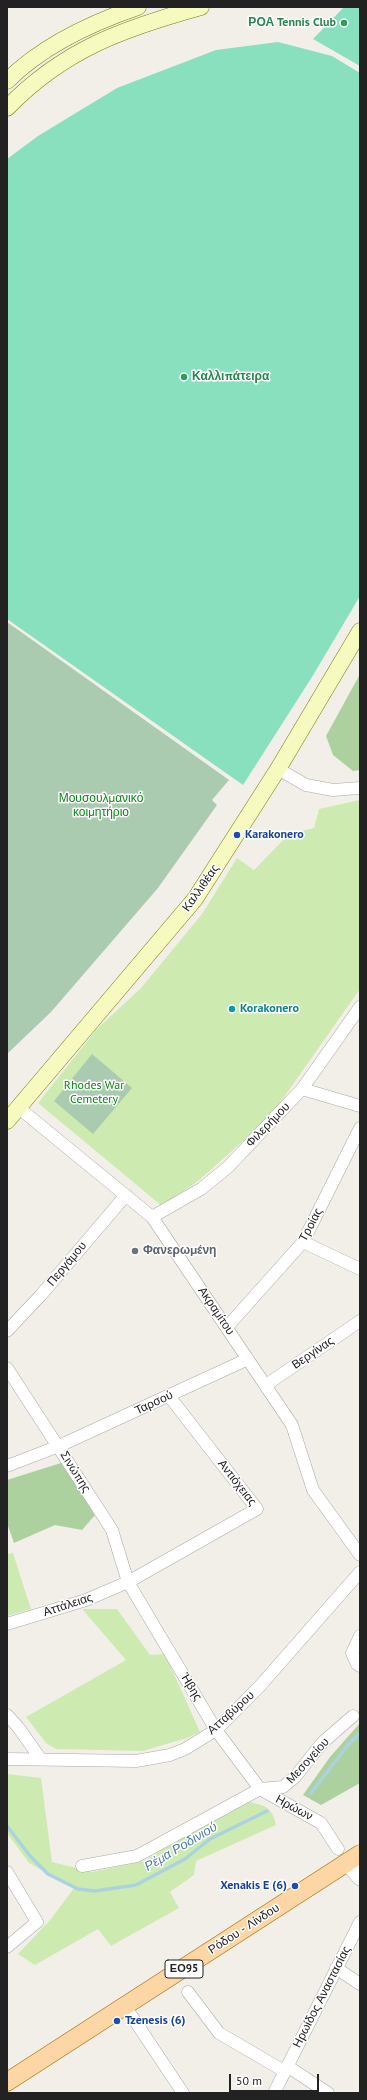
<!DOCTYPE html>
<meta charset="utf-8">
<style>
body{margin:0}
#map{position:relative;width:367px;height:2100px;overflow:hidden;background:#f2efe9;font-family:"PT Sans",sans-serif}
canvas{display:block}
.frame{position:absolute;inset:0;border:8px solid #222;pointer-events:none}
.scale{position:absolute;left:229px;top:2074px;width:90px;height:18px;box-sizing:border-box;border:2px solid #222;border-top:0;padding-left:5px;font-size:12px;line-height:14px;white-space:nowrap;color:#222;-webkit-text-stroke:3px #fff;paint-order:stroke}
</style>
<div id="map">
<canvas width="367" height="2100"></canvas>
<div class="frame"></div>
<div class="scale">50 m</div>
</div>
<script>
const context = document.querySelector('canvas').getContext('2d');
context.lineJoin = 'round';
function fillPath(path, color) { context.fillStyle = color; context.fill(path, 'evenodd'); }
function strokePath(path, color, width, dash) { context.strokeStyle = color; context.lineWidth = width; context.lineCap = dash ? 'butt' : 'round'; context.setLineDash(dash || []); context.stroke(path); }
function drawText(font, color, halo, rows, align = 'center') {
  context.font = font + ' "PT Sans",sans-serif'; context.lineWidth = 3; context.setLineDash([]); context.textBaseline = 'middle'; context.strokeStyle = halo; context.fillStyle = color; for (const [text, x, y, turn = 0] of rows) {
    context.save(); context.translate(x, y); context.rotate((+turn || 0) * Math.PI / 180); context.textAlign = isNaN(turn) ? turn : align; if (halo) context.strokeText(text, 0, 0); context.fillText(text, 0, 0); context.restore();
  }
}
fillPath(new Path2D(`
 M360,800V989L270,1117L198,1181L162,1206L38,1103L97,1029L141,988L202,914L237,858L254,870L289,834L314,828L319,809Z
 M13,1553L31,1609L7,1616V1554Z
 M82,1609H117L150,1655L165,1654L200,1732L187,1738L143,1751L56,1749L46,1743L26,1717L126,1660Z
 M7,1774L41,1778L52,1862L92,1872L144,1861L242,1801C260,1804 272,1804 276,1825L196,1861L194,1875L170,1892L179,1908L111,1946L98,1929L35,1965L18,1954L51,1919L74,1888L29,1863L7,1833Z`), '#cdebb0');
fillPath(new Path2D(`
 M360,674V770L353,771L333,755L326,736Z
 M64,1462L96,1514L82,1530L55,1525L14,1543L7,1523V1480Z
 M360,1723V1783L321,1805L303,1795L330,1757Z`), '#add19e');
fillPath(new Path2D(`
 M7,622L229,780L212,800L217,805L158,888L51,1012L7,1054Z
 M92,1054L132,1088L93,1134L54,1101Z`), '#aacbaf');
fillPath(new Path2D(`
 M344,7H360V66L313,39Z
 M278,42L332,56L360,73V596L312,677L243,785L7,619V159L38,136L117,88L216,50Z`), '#88e0be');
strokePath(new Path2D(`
 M311,1793L347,1746L360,1733
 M7,1826L30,1856L48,1874L78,1889L95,1891L136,1885L185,1859L210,1839L267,1811`), '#aad3df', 3.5);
const minor = new Path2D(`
 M278,769L306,785L333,790L360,788
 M302,1089L360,1106
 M19,1108L152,1217L292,1425L313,1490L360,1555
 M152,1217L201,1189L228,1167L302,1089L360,1007
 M303,1242L360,1269
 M227,1327L303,1242L360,1128
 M7,1331L41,1295L126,1195
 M7,1368L112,1530L128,1582L216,1730L260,1789L321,1823L338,1849
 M266,1385L360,1321
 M7,1466L59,1446L248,1359
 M7,1624L86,1600L128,1582L257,1509L169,1396
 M360,1636L352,1653L357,1664L360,1666
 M7,1715L18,1727L40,1758
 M7,1759L136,1761L170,1755L185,1749L216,1730L259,1687L360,1572
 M82,1866L137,1856L260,1789L283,1787L295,1777L322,1743L353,1716
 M7,1872L37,1922L7,1947
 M336,1968L360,1984
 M188,1992L219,2033L284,2071
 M125,2006L183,2093
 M287,2066L328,2093
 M274,2093L360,1922`);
const tertiary = new Path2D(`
 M346,1862L360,1878`);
const secondary = new Path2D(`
 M7,81C43,45 91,23 138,7
 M7,108C64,49 125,28 201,7
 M7,1121L195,899L278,769L360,631`);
const primary = new Path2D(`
 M7,2082L360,1854`);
strokePath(minor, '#a9a9a9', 13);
strokePath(tertiary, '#a9a9a9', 16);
strokePath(secondary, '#707d05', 17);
strokePath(primary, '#a06b00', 19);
strokePath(minor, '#fff', 12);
strokePath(tertiary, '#fff', 15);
strokePath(secondary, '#f7fabf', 16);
strokePath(primary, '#fcd6a4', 18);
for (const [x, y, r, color] of [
 [344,23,4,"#2e9e5b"],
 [184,377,4,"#2e9e5b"],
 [237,835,4,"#1a4fb4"],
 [232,1009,4,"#0f9aa8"],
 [135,1251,4,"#6b7280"],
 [295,1886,4,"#1a4fb4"],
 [117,2021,4,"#1a4fb4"]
]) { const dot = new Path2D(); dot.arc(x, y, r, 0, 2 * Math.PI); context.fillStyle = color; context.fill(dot); strokePath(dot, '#fff', 1.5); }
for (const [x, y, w] of [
 [184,1969,38]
]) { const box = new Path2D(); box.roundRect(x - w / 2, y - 9, w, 18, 3); context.fillStyle = '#fff'; context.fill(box); strokePath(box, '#222', 1); }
drawText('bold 11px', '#222', null, [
 ["ΕΟ95",184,1969]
]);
drawText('bold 12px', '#27864d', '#fff', [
 ["ΡΟΑ Tennis Club",336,23],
 ["Καλλιπάτειρα",192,377,"left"]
], 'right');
drawText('12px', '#0c8416', '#fff', [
 ["Μουσουλμανικό",101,799],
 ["κοιμητήριο",101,813],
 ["Rhodes War",94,1086],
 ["Cemetery",94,1100]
]);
drawText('bold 12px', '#164399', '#fff', [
 ["Karakonero",245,835],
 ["Xenakis E (6)",287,1886,"right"],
 ["Tzenesis (6)",125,2021]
], 'left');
drawText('12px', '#222', '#fff', [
 ["Καλλιθέας",201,888,-55],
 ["Φιλερήμου",268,1125,-46],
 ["Τροίας",311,1225,-62],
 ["Περγάμου",67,1264,-50],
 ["Ακραμίτου",216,1311,56],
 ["Βεργίνας",313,1353,-34],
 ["Ταρσού",154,1403,-25],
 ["Σινώπης",75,1472,58],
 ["Αντιόχειας",237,1483,52],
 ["Αττάλειας",68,1605,-18],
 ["Ήβης",191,1687,59],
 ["Ατταβύρου",231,1713,-42],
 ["Μεσογείου",308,1761,-48],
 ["Ηρώων",294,1808,28],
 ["Ρόδου - Λίνδου",244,1929,-33],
 ["Ηρωίδος Αναστασίας",322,1997,-63]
]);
drawText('bold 12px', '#0d838f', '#fff', [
 ["Korakonero",240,1009]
], 'left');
drawText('bold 12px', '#5b616d', '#fff', [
 ["Φανερωμένη",143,1251]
], 'left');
drawText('italic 13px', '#4a7aab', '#fff', [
 ["Ρέμα Ροδινιού",181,1847,-31]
]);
</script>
